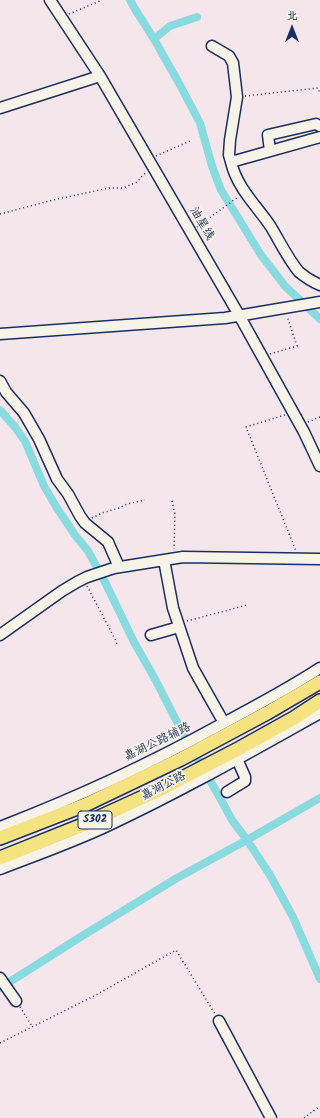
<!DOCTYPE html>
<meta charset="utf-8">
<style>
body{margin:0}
#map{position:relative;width:320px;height:1118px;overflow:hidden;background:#f4e6eb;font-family:Kalam,"LXGW WenKai TC",sans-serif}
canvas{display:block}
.north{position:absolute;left:272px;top:8px;width:40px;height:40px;-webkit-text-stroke:3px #f7f3e8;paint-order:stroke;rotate:0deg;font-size:11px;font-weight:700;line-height:16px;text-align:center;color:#1b2f5e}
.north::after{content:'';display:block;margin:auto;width:14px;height:18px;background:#1b2f5e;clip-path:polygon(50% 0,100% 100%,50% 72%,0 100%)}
</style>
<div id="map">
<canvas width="320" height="1118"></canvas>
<div class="north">北</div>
</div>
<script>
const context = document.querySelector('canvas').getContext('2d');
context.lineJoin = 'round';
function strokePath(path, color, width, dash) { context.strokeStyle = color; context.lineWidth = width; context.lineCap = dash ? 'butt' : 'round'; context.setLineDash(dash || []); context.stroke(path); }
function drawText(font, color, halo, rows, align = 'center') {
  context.font = font + ' Kalam,"LXGW WenKai TC",sans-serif'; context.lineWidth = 3.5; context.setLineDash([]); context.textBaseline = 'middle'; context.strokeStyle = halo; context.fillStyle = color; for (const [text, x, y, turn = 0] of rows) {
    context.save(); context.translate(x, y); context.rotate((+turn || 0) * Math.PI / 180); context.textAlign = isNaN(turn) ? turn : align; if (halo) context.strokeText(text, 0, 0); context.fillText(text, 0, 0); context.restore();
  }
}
strokePath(new Path2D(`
 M130,0L135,9L154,39L180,85L200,123L212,166L221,190L261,255L285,286L320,319
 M154,39L170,26L197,17
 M0,410L15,427L25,441L44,486L57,508L75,535L88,551L105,582L134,642L155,679L178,724L220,798L232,820L247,840L270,875L293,917L320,979
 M0,988L82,936L177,878L247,840L320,798`), '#8adbe0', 8);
const minor = new Path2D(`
 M50,0L100,76L239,315L304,432L320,466
 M212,46L229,56L233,63L237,97L230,140L229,155L231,162
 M0,108L100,76
 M320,137L231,162C237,188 257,206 271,227C280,242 288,259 299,272C305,277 313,282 320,285
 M270,151L268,135L316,124L320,126
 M0,334L225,318L320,302
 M0,381L6,392L24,413L39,439L57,479L68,494L80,516L85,523L108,542L119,567
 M164,560L173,608L193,668L224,723
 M0,635L62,591L77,582L87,577L114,568L183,557L320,559
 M151,635L179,627
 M227,792L245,781V777L237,759
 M0,827C76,798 149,764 220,725C254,707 288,689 320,668
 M0,869C36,855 73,842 107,826C180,792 250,752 320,713
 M0,978L16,1001
 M219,1021L271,1118`);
const major = new Path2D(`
 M0,838L85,805L181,759L267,713L320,682
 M0,858L80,826L163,788L240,748L294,718L320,701`);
strokePath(minor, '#1b2f5e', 13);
strokePath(major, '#1b2f5e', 16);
strokePath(new Path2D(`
 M69,14L102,0
 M245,96L318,88L320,94
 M156,156L190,141
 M0,214L53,200L109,188H123L137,182L143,175L146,173
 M197,227L238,197
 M270,354L297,346L287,316
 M285,415L246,427L296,551
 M308,422L320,417
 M172,501L175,514L174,549
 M92,518L102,513L119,508L127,504L145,500
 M87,586L116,641L117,644
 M187,621L247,605
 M20,1007L32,1026
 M0,1043L96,995L176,950L215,1014
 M304,1118L320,1106`), '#1b2f5e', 1.5, [1, 3]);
strokePath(minor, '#f7f3e8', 10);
strokePath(major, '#f5e382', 13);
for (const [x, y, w] of [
 [95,820,34]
]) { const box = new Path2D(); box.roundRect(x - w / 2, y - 9, w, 18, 3); context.fillStyle = '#f7f3e8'; context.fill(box); strokePath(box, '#1b2f5e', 1); }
drawText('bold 11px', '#1b2f5e', null, [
 ["S302",95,820]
]);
drawText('12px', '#1b2f5e', '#f7f3e8', [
 ["油星线",201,224,60],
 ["嘉湖公路辅路",158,743,-26],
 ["嘉湖公路",164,787,-27]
]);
</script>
